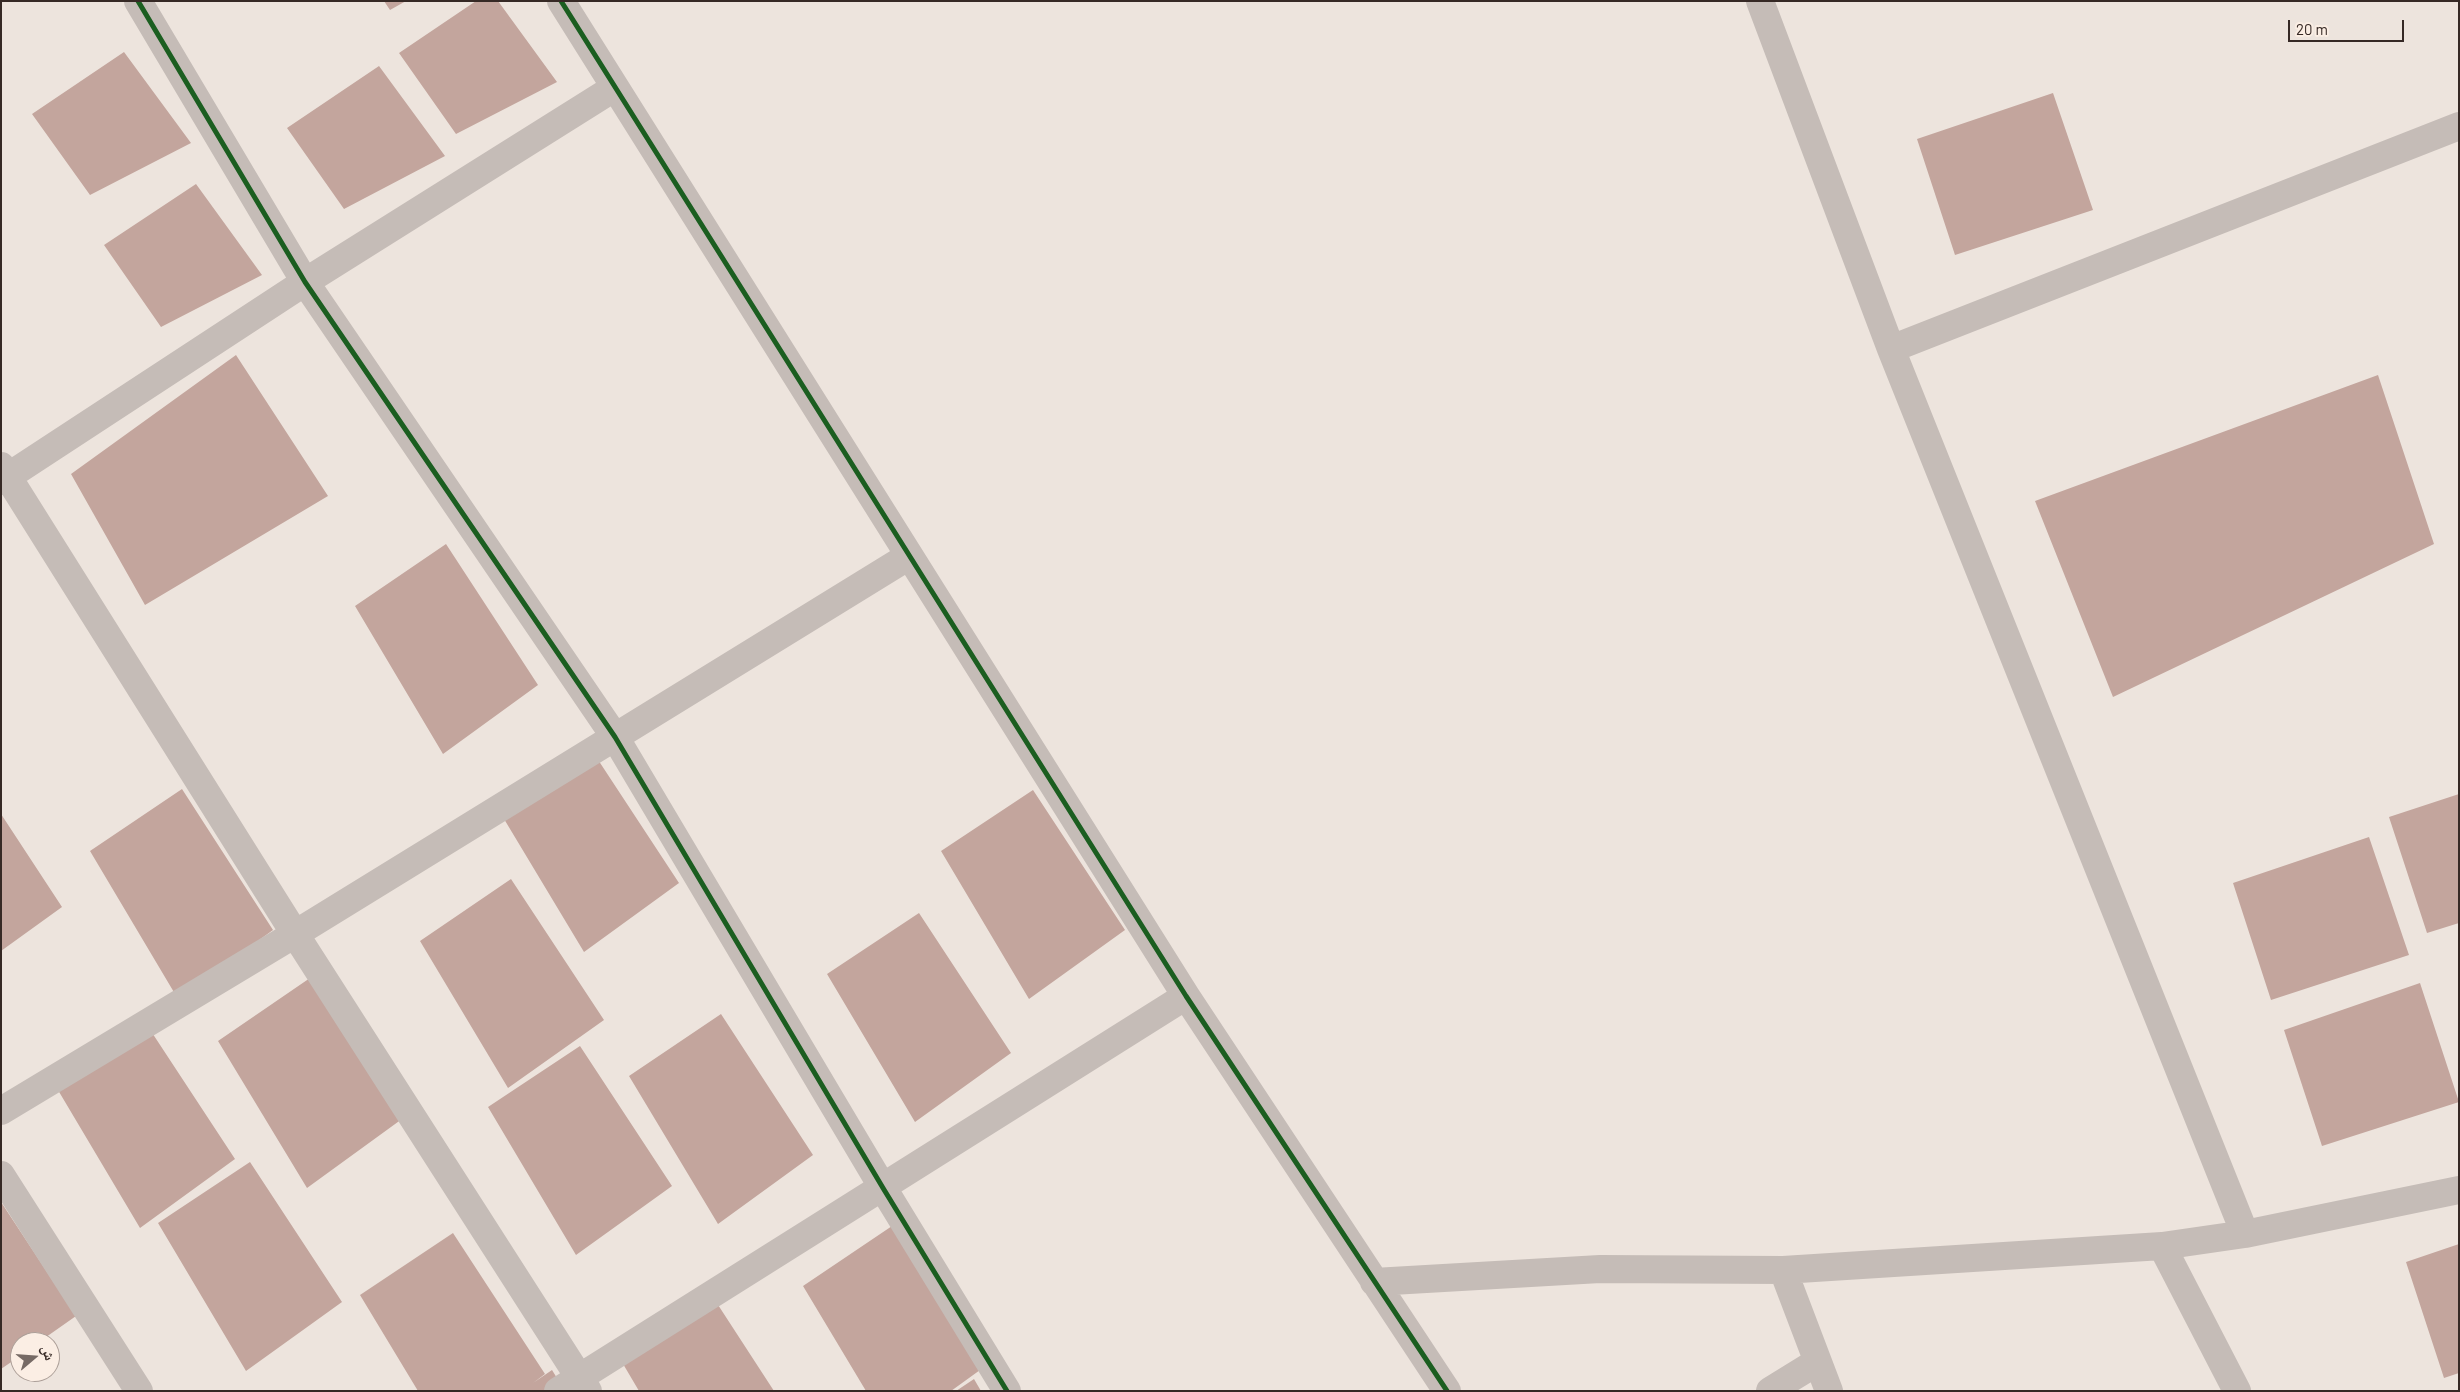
<!DOCTYPE html>
<meta charset="utf-8">
<style>
body{margin:0}
#map{position:relative;width:2460px;height:1392px;overflow:hidden;background:#ede4dd;font-family:Barlow,"Noto Naskh Arabic",sans-serif}
canvas{display:block}
.frame{position:absolute;inset:0;border:2px solid #362925;pointer-events:none}
.north{position:absolute;left:10px;top:1332px;width:50px;height:50px;box-sizing:border-box;background:#fbeee4;border:1px solid #ac9f98;border-radius:50%;rotate:72deg;font-size:14px;font-weight:700;line-height:20px;text-align:center;color:#362925}
.north::after{content:'';display:block;margin:auto;width:18px;height:22px;background:#766a65;clip-path:polygon(50% 0,100% 100%,50% 72%,0 100%)}
.scale{position:absolute;left:2288px;top:20px;width:116px;height:22px;box-sizing:border-box;border:2px solid #362925;border-top:0;padding-left:6px;font-size:15px;line-height:18px;white-space:nowrap;color:#362925;-webkit-text-stroke:4px #fbeee4;paint-order:stroke}
</style>
<div id="map">
<canvas width="2460" height="1392"></canvas>
<div class="frame"></div>
<div class="north">ش</div>
<div class="scale">20 m</div>
</div>
<script>
const context = document.querySelector('canvas').getContext('2d');
context.lineJoin = 'round';
function fillPath(path, color) { context.fillStyle = color; context.fill(path, 'evenodd'); }
function strokePath(path, color, width, dash) { context.strokeStyle = color; context.lineWidth = width; context.lineCap = dash ? 'butt' : 'round'; context.setLineDash(dash || []); context.stroke(path); }
fillPath(new Path2D(`
 M384,1H406L390,10Z
 M476,1H498L557,82L456,134L399,53Z
 M124,52L191,143L90,195L32,114Z
 M379,66L445,156L344,209L287,128Z
 M2053,93L2093,210L1955,255L1917,139Z
 M196,184L262,275L161,327L104,245Z
 M236,355L328,496L145,605L71,474Z
 M2378,375L2434,544L2113,697L2035,501Z
 M446,544L538,685L443,754L355,606Z
 M587,743L679,883L584,952L495,804Z
 M182,789L273,930L178,999L90,851Z
 M1033,790L1125,930L1029,999L941,851Z
 M2459,794V923L2427,933L2389,817Z
 M1,814L62,907L1,951Z
 M2369,837L2409,955L2271,1000L2233,883Z
 M511,879L604,1020L508,1088L420,941Z
 M919,913L1011,1053L915,1122L827,974Z
 M310,978L402,1119L307,1188L218,1041Z
 M2420,983L2459,1102L2322,1146L2284,1030Z
 M721,1014L813,1155L718,1224L629,1076Z
 M143,1019L235,1159L140,1228L52,1080Z
 M580,1046L672,1186L576,1255L488,1107Z
 M250,1162L342,1302L246,1371L158,1223Z
 M1,1202L76,1316L39,1342H20V1356L1,1369Z
 M895,1224L987,1365L951,1391H866L803,1286Z
 M453,1233L545,1374L533,1383L552,1370L565,1391H418L360,1295Z
 M2459,1244V1373L2444,1378L2406,1262Z
 M709,1291L774,1391H639L616,1352Z
 M974,1379L981,1391H956Z`), '#c3a59d');
strokePath(new Path2D(`
 M138,1L305,282L615,737L883,1188L1007,1391
 M561,1L1186,996L1447,1391
 M1760,1L1891,349L2245,1234
 M1891,349L2459,126
 M1,466L295,934L588,1391
 M1,481L305,282L614,88
 M1,1111L295,934L909,556
 M1,1175L139,1391
 M2162,1246L2237,1391
 M1783,1270L1829,1391
 M1374,1282L1600,1269L1783,1270L2162,1246L2245,1234L2459,1190
 M558,1391L1186,996
 M1770,1391L1817,1362`), '#c5bcb7', 28);
strokePath(new Path2D(`
 M138,1L305,282L615,737L883,1188L1007,1391
 M561,1L1186,996L1447,1391`), '#1b5e20', 5);
</script>
